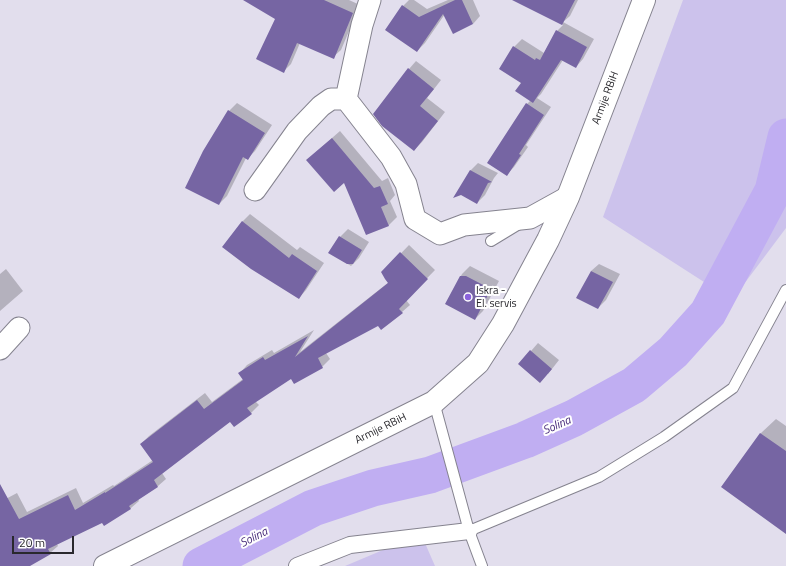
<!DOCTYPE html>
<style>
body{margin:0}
#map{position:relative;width:786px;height:566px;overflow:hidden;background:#e2deed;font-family:"Titillium Web",sans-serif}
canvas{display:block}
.scale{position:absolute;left:12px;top:536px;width:62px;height:18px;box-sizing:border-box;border:2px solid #29282d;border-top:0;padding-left:5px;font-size:12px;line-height:14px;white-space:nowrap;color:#29282d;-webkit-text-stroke:3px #fff;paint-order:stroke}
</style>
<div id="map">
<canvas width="786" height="566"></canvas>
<div class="scale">20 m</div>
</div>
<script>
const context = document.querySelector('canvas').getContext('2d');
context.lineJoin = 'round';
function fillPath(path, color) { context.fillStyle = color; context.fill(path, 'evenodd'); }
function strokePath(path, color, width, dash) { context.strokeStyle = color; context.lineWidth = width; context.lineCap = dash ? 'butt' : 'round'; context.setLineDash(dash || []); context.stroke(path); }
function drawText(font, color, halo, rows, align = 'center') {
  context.font = font + ' "Titillium Web",sans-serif'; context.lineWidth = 4; context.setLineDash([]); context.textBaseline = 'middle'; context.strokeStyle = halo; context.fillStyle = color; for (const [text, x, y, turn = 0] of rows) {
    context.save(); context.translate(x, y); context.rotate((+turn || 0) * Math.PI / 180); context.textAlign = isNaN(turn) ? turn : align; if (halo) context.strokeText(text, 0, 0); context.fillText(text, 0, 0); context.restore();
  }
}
fillPath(new Path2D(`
 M683,0H786V228L732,300L603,217Z
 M421,534L435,566H345Z`), '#ccc2ec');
fillPath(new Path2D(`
 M260,0H349L360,5L341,50L333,57L300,43L291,64L283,72L276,19Z
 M409,0H414L427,9L448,0H473L480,16L473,24L445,14L425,43L417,51L387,30L403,6Z
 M516,0H578L570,16L563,22L594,39L583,59L576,67L563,60L541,94L537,98L551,107L526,145L528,147L514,167L506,175L527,104L531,100L522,82L514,47L522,39L544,53L557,31L563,25Z
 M416,61L441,80L427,98L445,112L422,142L414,150L409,69Z
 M237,103L272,125L255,151L247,159L246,158L227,196L219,204L229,111Z
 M340,131L382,181L388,178L395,195L390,201L397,217L389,225L367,234L345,182L316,152Z
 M478,163L498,173L494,178L485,195L477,203L470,171Z
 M250,214L297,250L300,247L324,263L306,290L299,298L242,222Z
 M348,229L369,242L359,258L351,266L330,253L340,237Z
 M409,245L435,270L406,300L410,305L402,312L326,353L330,359L322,367L291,378L255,401L259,405L251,413L230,421L162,473L166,479L158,486L138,499L139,501L131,508L104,525L103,522L57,544L58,546L50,553L27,566H0V502L17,493L27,512L76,488L83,503L113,485L114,486L153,460L141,444L149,436L205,393L212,402L243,379L240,373L247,365L272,350L274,353L314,330L300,352L389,282L383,272Z
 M599,264L620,274L606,300L598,308L591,271Z
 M470,266L499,281L483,311L475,319L446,304L462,274Z
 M6,269L23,291L0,311V274Z
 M538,343L559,360L548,374L531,351Z
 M776,419L786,426V533L723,487L761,433Z`), '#0003');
strokePath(new Path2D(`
 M201,566L313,508L373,488L430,475L525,440L574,418L634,385L673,352L708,313L773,191L786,137`), '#c0aef2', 37);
fillPath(new Path2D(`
 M243,0H324L353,13L334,59L297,43L284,73L256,59L275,19Z
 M455,0H462L473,24L453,34L443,14L417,52L385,30L402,5L419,17Z
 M512,0H575L562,25Z
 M556,30L587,47L576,68L561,60L533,103L515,91L521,83L499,69L513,46L535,60L536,58L540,60Z
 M408,68L434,89L420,106L438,121L414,151L382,126L373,114Z
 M526,103L544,115L519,154L521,155L507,176L487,163Z
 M228,110L265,133L248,160L243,157L219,205L185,188L203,151Z
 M332,138L374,188L380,186L388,204L381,207L389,226L366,235L344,183L334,192L306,160Z
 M470,170L492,182L488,183L477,204L461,195L453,198Z
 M242,221L289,258L292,254L317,271L299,299L251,269L222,247Z
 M339,236L362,250L353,264H347L328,253Z
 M400,252L428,279L399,309L403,313L381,330L378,326L318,358L323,368L294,384L291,379L247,408L252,414L234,427L230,422L154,480L158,487L129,506L131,509L104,526L102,523L48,549L51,554L30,566H0V484L19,519L68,495L75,510L105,492V493L153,462L140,444L197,400L204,409L243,380L238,373L263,357L265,360L308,336L295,357L388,283L385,279L381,272Z
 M591,271L613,282L598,309L576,298Z
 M460,276H466L491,289L475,320L445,304Z
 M530,350L552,369L540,383L518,364Z
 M760,433L786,451V534L721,487Z`), '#7665a3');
const service = new Path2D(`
 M491,241L519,224
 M434,402L469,531L482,566
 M469,531L599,477L664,437L733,388L786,290`);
const pedestrian = new Path2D(`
 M297,566L350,545L469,531`);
const minor = new Path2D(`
 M370,0L362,25L346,99L391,157L406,184L415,219L440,234L464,225L530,218L568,197
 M255,190L297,131L321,106L331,99H346
 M0,349L19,328`);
const secondary = new Path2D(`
 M105,566L434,402L478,363L503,324L548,240L568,197L644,0`);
strokePath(service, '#85838f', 12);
strokePath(pedestrian, '#85838f', 18);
strokePath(minor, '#85838f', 23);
strokePath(secondary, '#85838f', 24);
strokePath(service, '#fff', 10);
strokePath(pedestrian, '#fff', 16);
strokePath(minor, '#fff', 21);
strokePath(secondary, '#fff', 22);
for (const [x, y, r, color] of [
 [468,297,4,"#8b62dc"]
]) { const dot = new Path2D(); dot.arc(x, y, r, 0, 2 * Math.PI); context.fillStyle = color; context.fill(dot); strokePath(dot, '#fff', 1.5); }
drawText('11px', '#29282d', '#fff', [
 ["Armije RBiH",606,98,-69],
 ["Armije RBiH",381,429,-26]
]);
drawText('11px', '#29282d', '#fff', [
 ["Iskra -",476,291],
 ["El. servis",476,304]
], 'left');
drawText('italic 12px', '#4a2e7c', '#fff', [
 ["Solina",557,426,-24],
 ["Solina",254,538,-27]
]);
</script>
